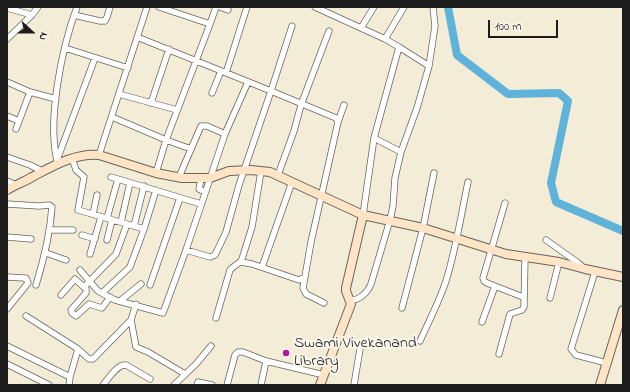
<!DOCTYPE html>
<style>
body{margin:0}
#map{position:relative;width:630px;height:392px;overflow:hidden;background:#f3ecd6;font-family:"Indie Flower",sans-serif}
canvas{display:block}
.frame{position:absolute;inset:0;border:8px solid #1c1c1c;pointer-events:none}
.north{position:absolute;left:12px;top:12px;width:40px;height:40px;-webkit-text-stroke:3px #fbf7ec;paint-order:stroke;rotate:111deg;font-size:11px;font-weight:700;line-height:16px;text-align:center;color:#1c1c1c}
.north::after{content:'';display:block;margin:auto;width:14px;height:18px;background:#1c1c1c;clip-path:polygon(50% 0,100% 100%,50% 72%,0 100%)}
.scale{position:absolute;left:488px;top:20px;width:70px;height:18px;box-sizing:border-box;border:2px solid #1c1c1c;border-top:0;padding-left:5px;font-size:12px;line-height:14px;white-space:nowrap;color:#1c1c1c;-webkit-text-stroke:3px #fbf7ec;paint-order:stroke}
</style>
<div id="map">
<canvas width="630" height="392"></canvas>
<div class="frame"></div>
<div class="north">N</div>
<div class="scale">100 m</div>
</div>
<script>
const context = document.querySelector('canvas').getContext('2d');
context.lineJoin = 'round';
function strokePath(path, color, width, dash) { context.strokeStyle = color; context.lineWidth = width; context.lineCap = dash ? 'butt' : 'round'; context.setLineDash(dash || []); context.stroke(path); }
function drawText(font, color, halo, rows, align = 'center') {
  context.font = font + ' "Indie Flower",sans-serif'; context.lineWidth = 4; context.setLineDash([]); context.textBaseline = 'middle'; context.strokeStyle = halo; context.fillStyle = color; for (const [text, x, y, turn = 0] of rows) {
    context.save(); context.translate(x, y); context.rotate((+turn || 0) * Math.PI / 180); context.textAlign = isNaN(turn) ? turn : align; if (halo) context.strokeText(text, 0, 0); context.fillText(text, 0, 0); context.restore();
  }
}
strokePath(new Path2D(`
 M448,7L457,55L508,94L559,93L568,101L551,183L556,202L623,231`), '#5fb2da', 8);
const street = new Path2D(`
 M159,7L210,24L166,140L191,149
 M220,7L228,10
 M315,7L385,39L399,47L374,138L363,215
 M7,8L32,15
 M74,15L100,21H105L107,17L110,7
 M210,24L216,7
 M292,26L271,91L336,118L338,122L311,242L303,288L306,294L324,303
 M361,28L374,7
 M137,37L271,91L239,185L226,232L215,255L210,257L186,250
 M7,39L32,15L38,7
 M385,39L404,7
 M65,48L128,68
 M429,66L435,26L433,7
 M226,73L247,7
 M7,82L30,92
 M212,93L221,71
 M119,94L177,110
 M151,103L169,49
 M7,116L19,121
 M112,117L166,140L156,173
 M338,122L344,105
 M16,129L30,92L56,99
 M374,138L401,152
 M99,155L147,7
 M7,157L30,165L42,171
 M72,158L76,170L84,177L78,210L144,229
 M57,160L95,58
 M58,164C46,123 62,47 77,7
 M278,175L294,131L301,105L329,31
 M111,177L201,204
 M179,177L201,126H207L225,134
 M201,179L199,189L205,192
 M7,181L16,185
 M505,203L483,278L484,281L487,283L523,297
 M7,204L39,206L49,205L52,207C50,234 44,259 36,285
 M93,214L97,195
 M107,218L118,179
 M121,222L130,183
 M134,226L144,186
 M50,230H73
 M82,235L95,239
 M7,237L31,239
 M107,240L112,220
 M546,240L577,262L584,268
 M46,253L66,260
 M90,254L101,217
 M241,262L252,264L299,280L305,277
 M262,267L292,182
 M80,270L98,291L115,300L163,313L186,250L225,134L248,82
 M595,272L571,349L576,355L607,363
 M7,277L24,278H26L28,283L7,309
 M150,285L180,198
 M84,287L116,254L127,224
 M102,293L130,267L144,229L156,190
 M61,295L75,279L86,289V293L71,310L72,313L76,316L89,304L102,308L110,297
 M550,298L559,262
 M350,300C359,301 368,292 371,284L390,220L393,206L395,178L401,152L417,108L429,66L399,47
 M120,301L141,284
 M136,304L131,320L136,347L148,352L185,374
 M402,308L423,228L434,173
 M26,316L78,349L70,377
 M216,318L230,270C234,265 240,264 242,259L252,227L261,171
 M482,322L495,286
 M420,341C429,321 439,302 446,281C456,249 461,215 468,182
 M7,346L70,377L69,385
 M78,349L89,359H93L131,320
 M499,354L510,314L522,310L524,307L525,257
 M7,364L49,385
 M103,385C109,378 117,364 126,365L150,379
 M174,385L196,364L211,346
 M197,385L198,382L212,385
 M227,385L235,355L238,352H243L266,361L324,375
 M261,385L266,361
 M354,385L360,349`);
const secondary = new Path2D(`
 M7,190C15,185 24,182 32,177C53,166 75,153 99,155L156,173L182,178H210L229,171L251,170L270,172L363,215L423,228L506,254L559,262L585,269L623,277
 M320,385L351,304L346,291V288L363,215
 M600,385L623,310`);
strokePath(street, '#67655d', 7);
strokePath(secondary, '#67655d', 10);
strokePath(street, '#fff', 5.5);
strokePath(secondary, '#ffe4c6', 8);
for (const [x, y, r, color] of [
 [286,353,4,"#b5179e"]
]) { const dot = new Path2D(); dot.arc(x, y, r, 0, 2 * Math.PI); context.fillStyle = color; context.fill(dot); strokePath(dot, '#fbf7ec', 1.5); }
drawText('16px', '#1c1c1c', '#fbf7ec', [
 ["Swami Vivekanand",294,344],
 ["Library",294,362]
], 'left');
</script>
